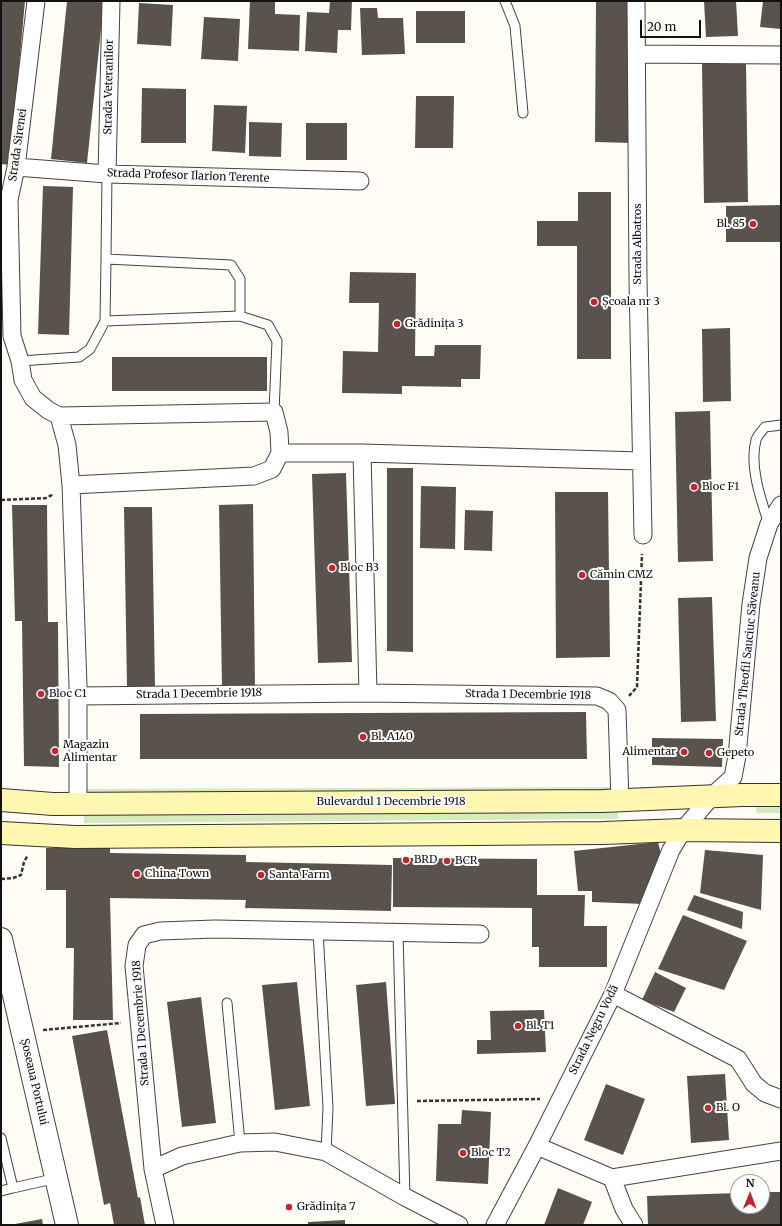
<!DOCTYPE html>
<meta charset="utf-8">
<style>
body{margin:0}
#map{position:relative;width:782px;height:1226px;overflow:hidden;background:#fffdf5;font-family:Merriweather,serif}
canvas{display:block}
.frame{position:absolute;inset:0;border:2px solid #111;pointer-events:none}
.north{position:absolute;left:730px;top:1174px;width:40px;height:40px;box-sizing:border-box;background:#fff;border:1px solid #a0a0a0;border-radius:50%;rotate:1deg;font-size:11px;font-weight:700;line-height:16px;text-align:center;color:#111}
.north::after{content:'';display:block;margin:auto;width:14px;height:18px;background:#c4262e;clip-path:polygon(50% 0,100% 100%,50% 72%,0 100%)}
.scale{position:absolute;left:640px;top:20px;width:61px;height:18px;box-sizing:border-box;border:2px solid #111;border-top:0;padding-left:5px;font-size:12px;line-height:14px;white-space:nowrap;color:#111;-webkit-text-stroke:3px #fff;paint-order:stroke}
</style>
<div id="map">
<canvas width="782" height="1226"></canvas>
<div class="frame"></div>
<div class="north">N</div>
<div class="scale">20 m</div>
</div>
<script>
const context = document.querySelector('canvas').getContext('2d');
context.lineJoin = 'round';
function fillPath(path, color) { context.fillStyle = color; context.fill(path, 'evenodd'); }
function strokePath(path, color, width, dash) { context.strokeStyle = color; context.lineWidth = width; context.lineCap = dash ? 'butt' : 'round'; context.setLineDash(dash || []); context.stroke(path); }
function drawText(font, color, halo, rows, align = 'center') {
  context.font = font + ' Merriweather,serif'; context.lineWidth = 4; context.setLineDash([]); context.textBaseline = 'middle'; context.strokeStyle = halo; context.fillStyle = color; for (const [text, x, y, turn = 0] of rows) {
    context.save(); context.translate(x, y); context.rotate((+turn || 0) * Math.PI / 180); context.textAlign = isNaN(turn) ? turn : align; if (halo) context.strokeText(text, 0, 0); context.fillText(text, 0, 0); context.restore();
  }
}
fillPath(new Path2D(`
 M618,787V819L84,823L83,789Z
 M754,799H781V813H757Z`), '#d5ebbd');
fillPath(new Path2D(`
 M1,1H25L10,165L1,164Z
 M67,1H104L87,163L51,159Z
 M250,1L275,2V14L300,15L299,51L248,49Z
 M330,1H352L351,30H338L337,53L305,51L307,12L329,13Z
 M596,1H633L632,143L595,142Z
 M704,1H736L738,36L706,37Z
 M763,1H781V29L760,27Z
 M139,3L173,5L171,46L137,44Z
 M360,8H377L378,18H403L405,54L362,55Z
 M416,11H465V43H416Z
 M204,17L240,19L238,61L201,59Z
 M746,63L748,202L704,203L702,64Z
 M142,88L186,89V143H141Z
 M416,96H454L453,148H415Z
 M214,105L247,106L245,153L212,151Z
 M249,122L282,123L281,157L249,156Z
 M306,123H347V160H306Z
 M43,186L73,187L69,335L38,334Z
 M578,192H611V359H577V246H537V221H578Z
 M781,205V242H726V206Z
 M350,272L416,273L415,356H434L435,345H481L480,379H461V387L402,386V394L342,393L343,351L378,352L379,303H349Z
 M730,328L731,401L703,402L702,329Z
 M112,357H267V391H112Z
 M710,411L713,561L678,562L675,412Z
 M387,468H413V652L387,651Z
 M346,473L352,662L318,663L312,474Z
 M421,486L456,487L455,549L420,548Z
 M555,492H608L610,657L556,658Z
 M253,504L255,688H222L219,505Z
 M12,505H47L48,622H58L59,767L24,766L22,621H15Z
 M124,507H152L155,688H127Z
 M465,510L493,511L492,551L464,550Z
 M712,597L716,721L681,722L678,598Z
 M586,712L587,759H140V714Z
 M652,738L723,739L722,767L652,765Z
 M658,842L663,862L644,904L592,902V891H578L574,851Z
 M46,848H110V853L246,855V862L392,865L391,911L245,908L246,900L110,898L113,1020H73L74,948H66V890H46Z
 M705,850L763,855L761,910L700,893Z
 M393,858L537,859V895H585L584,926H607V967H539V947H532V908L393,907Z
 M694,895L743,912L742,929L687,910Z
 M683,915L747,941L724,990L658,969Z
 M655,972L686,988L674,1012L642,1000Z
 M297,982L310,1106L275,1110L262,985Z
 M386,982L395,1104L366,1106L356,985Z
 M201,997L216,1123L182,1127L167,1002Z
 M544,1010L546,1052L477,1054V1040H491L490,1011Z
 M107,1030L138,1198L140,1197L145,1225H114L110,1203L104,1205L72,1036Z
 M725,1074L729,1140L691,1143L687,1076Z
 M606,1084L645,1099L623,1155L584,1140Z
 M462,1110L491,1112L488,1184L436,1181L438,1124H461Z
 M558,1188L592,1202L583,1225H544Z
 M762,1192H781V1225H648L647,1196L738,1193V1206H762Z
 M42,1219L43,1225H15V1224Z
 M345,1220V1225H308V1222Z`), '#5a524d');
const service = new Path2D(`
 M505,1L515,26L523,113
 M107,174L106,259L231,265L240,279V316
 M105,321L106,259
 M20,361L79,357L90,349L105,321L240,316L268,325L277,341L274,412
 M769,524C761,500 749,466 756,440C757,436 762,431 765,427L781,425
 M318,931L328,1108L326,1152
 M398,933L405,1197
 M227,1003L240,1143
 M1,1138L13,1188L57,1178
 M1,1191L13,1188`);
const minor = new Path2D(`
 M36,1L16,167L9,200L12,336L20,361L23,380L33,398L48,410L59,416L274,412L279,432L280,453L272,469L254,476L71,485
 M636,1L638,279L643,535
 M637,54L781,55
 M16,167L107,174L360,181
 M107,174L111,1
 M59,416L67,445L71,485L78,686V803
 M280,453H362L641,461
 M362,453L368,693
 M78,696L368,693L597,696L609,701L617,710L620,801
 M613,994L738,1059L754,1084L765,1093L781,1099
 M537,1146L612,1178L624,1209L634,1225
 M153,1169L134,966L137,945L144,935L160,931L215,929L480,934
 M612,1178L781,1151
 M165,1225L153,1169L182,1156L240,1143L275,1142L326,1152L405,1197L459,1225
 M495,1225L537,1146L613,994L671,850L683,830L711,797L733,777L737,756L751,604L758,558L769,524L781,505`);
const tertiary = new Path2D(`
 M1,939L67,1225`);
const secondary = new Path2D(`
 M1,800L53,804L603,801L742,795H781
 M1,833L75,837L603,833L683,830L781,831`);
strokePath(service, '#444', 11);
strokePath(minor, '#444', 19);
strokePath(tertiary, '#444', 24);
strokePath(secondary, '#333', 24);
strokePath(new Path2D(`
 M1,500L46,498L54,494
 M629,696L637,687L642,554
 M1,879L13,878L21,875L24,862L28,855
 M43,1030L121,1023
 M417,1101L540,1099`), '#333', 2.5, [4, 2]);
strokePath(service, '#fff', 9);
strokePath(minor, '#fff', 17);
strokePath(tertiary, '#fff', 22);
strokePath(secondary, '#fff6b0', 22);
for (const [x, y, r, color] of [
 [753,224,4,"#c4262e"],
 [594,302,4,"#c4262e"],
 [397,324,4,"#c4262e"],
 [694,487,4,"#c4262e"],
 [332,568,4,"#c4262e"],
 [582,575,4,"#c4262e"],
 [41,694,4,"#c4262e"],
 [363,737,4,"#c4262e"],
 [55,751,4,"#c4262e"],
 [684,752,4,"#c4262e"],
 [709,753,4,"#c4262e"],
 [406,860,4,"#c4262e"],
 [447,861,4,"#c4262e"],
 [137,874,4,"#c4262e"],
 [261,875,4,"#c4262e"],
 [518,1026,4,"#c4262e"],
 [708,1108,4,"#c4262e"],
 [463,1153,4,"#c4262e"],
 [289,1207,4,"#c4262e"]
]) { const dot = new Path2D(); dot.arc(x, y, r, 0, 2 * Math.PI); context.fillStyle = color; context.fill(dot); strokePath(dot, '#fff', 1.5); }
drawText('11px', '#111', '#fff', [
 ["Strada Veteranilor",109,87,-89],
 ["Strada Sirenei",18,145,-82],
 ["Strada Profesor Ilarion Terente",188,176,2],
 ["Strada Albatros",638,244,-90],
 ["Strada Theofil Sauciuc Săveanu",748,654,-84],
 ["Strada 1 Decembrie 1918",199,694,-1],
 ["Strada 1 Decembrie 1918",528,695,1],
 ["Bulevardul 1 Decembrie 1918",391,802],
 ["Strada 1 Decembrie 1918",141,1023,-94],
 ["Strada Negru Vodă",594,1030,-64],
 ["Șoseaua Portului",34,1082,77]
]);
drawText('11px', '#111', '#fff', [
 ["Bl. 85",745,224,"right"],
 ["Școala nr 3",602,302],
 ["Grădinița 3",405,324],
 ["Bloc F1",702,487],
 ["Bloc B3",340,568],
 ["Cămin CMZ",590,575],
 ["Bloc C1",49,694],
 ["Bl. A140",371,737],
 ["Magazin",63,745],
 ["Alimentar",63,758],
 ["Alimentar",676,752,"right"],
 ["Gepeto",717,753],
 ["BRD",414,860],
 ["BCR",455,861],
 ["China Town",145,874],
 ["Santa Farm",269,875],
 ["Bl. T1",526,1026],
 ["Bl. O",716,1108],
 ["Bloc T2",471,1153],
 ["Grădinița 7",297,1207]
], 'left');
</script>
